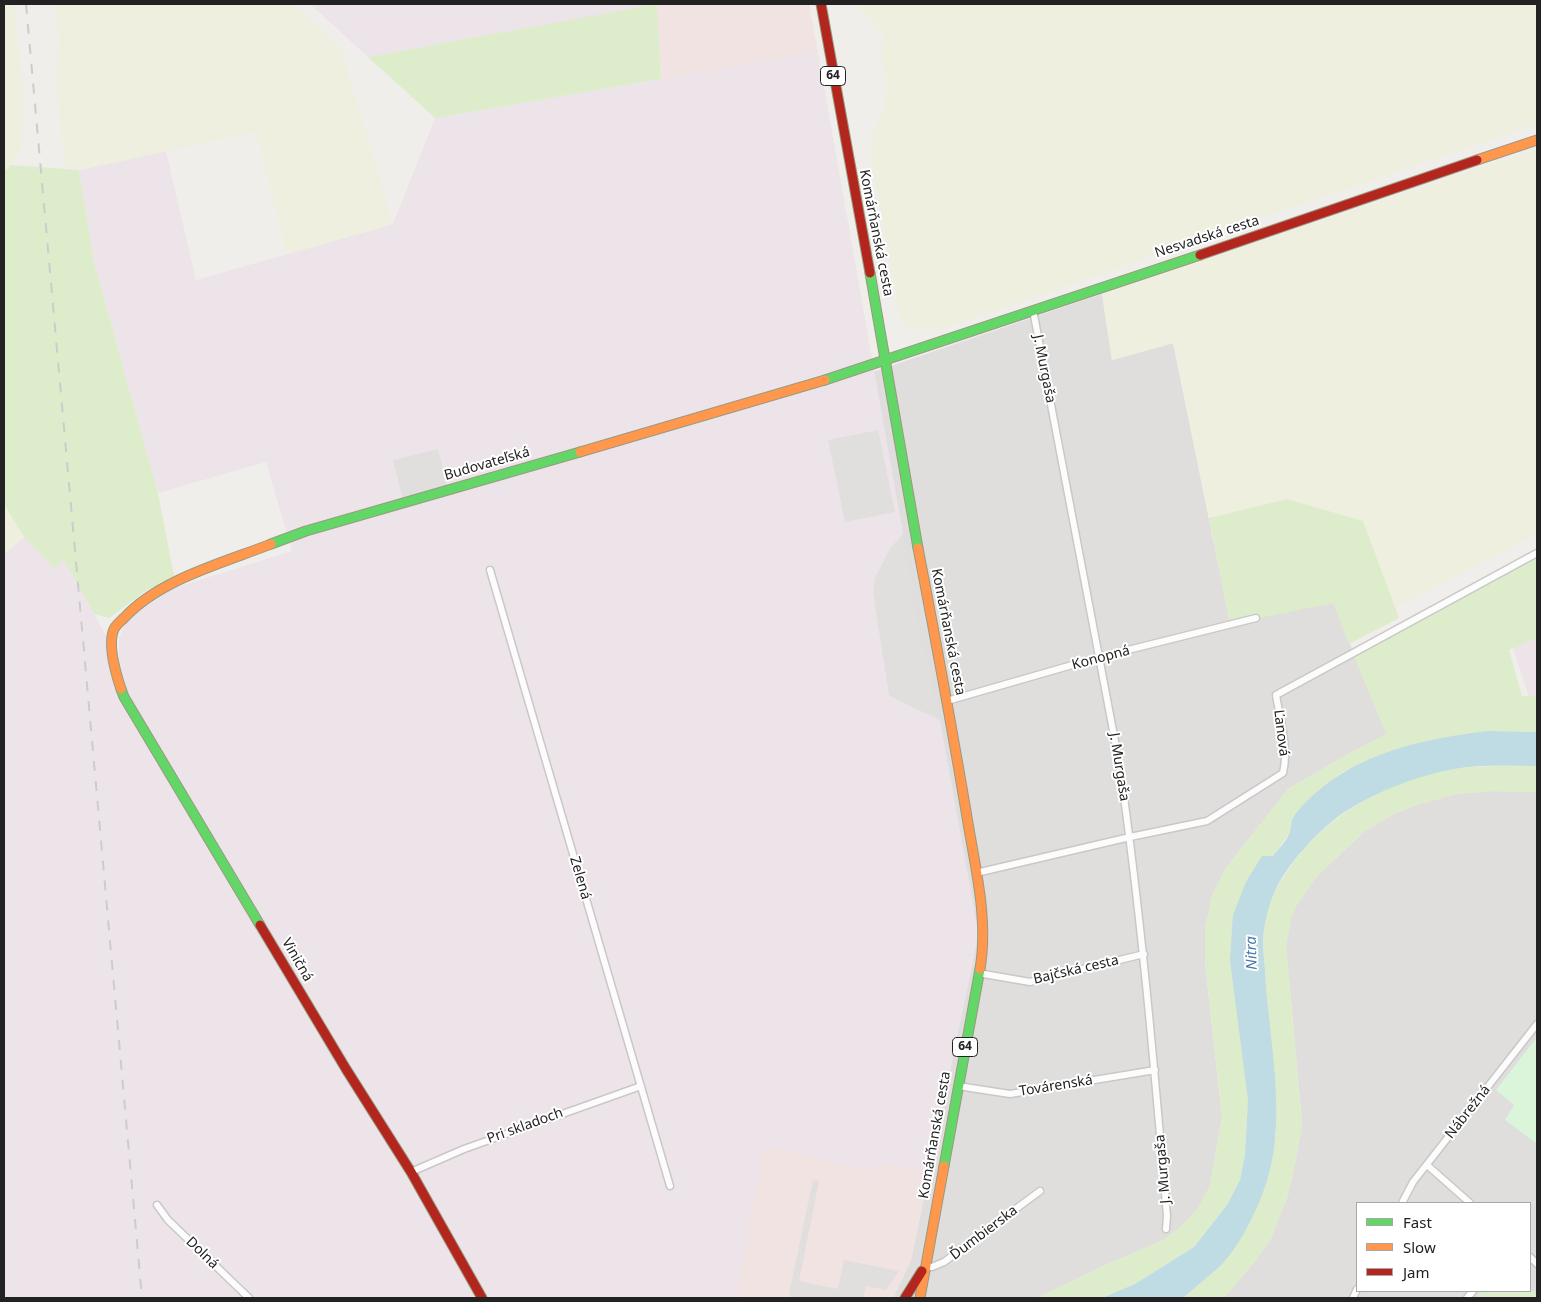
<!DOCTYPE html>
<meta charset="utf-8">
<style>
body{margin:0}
#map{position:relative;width:1541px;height:1302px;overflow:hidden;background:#f0eeeb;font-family:"Noto Sans",sans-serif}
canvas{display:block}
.frame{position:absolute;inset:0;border:5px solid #222;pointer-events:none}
.legend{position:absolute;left:1356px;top:1202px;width:175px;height:90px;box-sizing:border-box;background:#fff;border:1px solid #a7a7a7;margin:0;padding:6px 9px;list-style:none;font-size:15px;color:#222}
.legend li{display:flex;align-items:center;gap:10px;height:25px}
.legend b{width:25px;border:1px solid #a7a7a7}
</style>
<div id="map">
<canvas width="1541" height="1302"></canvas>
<div class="frame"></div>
<ul class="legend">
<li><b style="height:6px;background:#63d668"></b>Fast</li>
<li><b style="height:6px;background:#ff974d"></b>Slow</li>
<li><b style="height:6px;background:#b3261e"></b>Jam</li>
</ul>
</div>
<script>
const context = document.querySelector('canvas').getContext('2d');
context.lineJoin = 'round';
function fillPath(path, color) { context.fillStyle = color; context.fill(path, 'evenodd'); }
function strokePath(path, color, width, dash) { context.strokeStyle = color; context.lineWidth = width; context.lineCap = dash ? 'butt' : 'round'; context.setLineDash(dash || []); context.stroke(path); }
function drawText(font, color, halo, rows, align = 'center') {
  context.font = font + ' "Noto Sans",sans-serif'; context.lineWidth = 4; context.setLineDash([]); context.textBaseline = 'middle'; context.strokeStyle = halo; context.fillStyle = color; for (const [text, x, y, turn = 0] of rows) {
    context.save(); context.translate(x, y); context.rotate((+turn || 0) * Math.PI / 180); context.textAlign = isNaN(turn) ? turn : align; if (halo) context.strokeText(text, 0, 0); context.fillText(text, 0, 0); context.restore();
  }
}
fillPath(new Path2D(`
 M1102,294L1112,360L1173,343L1230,623L1333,602L1387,734L1352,752L1288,789L1226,868L1212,896L1205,930V962L1222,1117L1210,1186L1197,1210L1178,1229L1164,1240L1112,1262L1037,1298H893L911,1260L976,945L977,926L889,696L903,534L873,372Z
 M1493,791L1537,792V1298H1224L1256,1260L1271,1238L1288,1195L1296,1159L1302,1123L1286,945L1291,918L1296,906L1317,876L1365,831L1396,813L1416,805L1456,794ZM1357,1203H1530V1291H1357Z`), '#dfdedc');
fillPath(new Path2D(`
 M657,4H809L818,52L661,79Z
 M764,1146L875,1171L878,1163L929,1172L911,1260L893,1298H736Z`), '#f1e3e1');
fillPath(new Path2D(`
 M310,4H661L368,57Z
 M818,52L903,534L890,548L875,578L873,594L889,695L940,720L977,926L976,945L929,1172L878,1163L876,1171L764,1146L736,1298H4V554L24,537L53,567L64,560L119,659V638L128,617L148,601L168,591L193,582L292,551L266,462L158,493L94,262L79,170L166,151L196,280L393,224L435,118Z
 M1537,638V696L1529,697L1513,648Z`), '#ede4e9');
fillPath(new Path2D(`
 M4,4H14L24,98L21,151L11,165L4,171Z
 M55,4H293L341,49L393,224L287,254L256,132L79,170L64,164L56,78L59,37Z
 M855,4H1537V124L1174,248L1157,249L1140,261L943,328L926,329L910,327L900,317L870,156L872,136L885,105L886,80L881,55L883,34Z
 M1537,149V534L1395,608L1363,521L1287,499L1209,518L1174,343L1112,360L1102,294Z
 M4,504L24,537L4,554Z`), '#efefdf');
fillPath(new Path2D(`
 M657,4L661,79L435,118L368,57Z
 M11,165L79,170L94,262L158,493L175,581L147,590L109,618L94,614L64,560L54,568L24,537L4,504V171Z
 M1287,499L1363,521L1399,618L1349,644L1333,603L1230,624L1209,518Z
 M1537,557V638L1509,650L1522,696H1537V732L1489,731L1344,771L1319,790L1293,817L1289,834L1273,856L1262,857L1245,1155L1240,1180L1227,1205L1194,1247L1135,1284L1102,1298H1037L1112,1262L1164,1240L1178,1229L1197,1210L1210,1186L1222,1117L1205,962V930L1212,896L1226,868L1288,789L1352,752L1386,734L1353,654Z
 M1496,766H1537V792L1493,791L1456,794L1416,805L1396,813L1365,831L1317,876L1296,906L1291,918L1286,945L1302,1123L1296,1159L1288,1195L1271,1238L1256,1260L1224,1298H1183L1221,1264L1248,1226L1268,1177L1276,1133L1263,941C1265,925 1267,908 1274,893C1278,884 1285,875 1290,867C1329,812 1388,781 1454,769C1467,766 1482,767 1496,766Z
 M1530,1288L1537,1295V1298H1482L1478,1296L1482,1291H1530Z`), '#ddeccb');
fillPath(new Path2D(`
 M1537,1037V1144L1505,1120L1514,1105L1496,1090Z`), '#daf5da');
fillPath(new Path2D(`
 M878,430L895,512L845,522L828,440Z
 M438,449L448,488L403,500L393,460Z
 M903,534L914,606L940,720L889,696L873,594L875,578L890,548Z
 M813,1180L819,1181L799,1281L838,1289L844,1260L899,1271L886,1290L866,1286L863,1298H791L789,1294Z`), '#e0dfde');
fillPath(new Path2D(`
 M1489,731L1537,732V766C1510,766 1481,764 1454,769C1416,776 1378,791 1346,811C1321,827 1285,866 1274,893C1268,907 1264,925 1263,940C1263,950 1264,960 1265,970C1268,1036 1287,1113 1268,1177C1260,1205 1241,1245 1220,1266C1208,1277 1195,1287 1183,1298H1102L1135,1284L1194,1247L1227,1205L1240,1180L1245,1155L1248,1100L1230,960L1233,915L1246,882L1262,856H1273C1278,849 1286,842 1289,834C1292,828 1290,821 1294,816C1341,756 1418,739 1489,731Z`), '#bfdbe3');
const street = new Path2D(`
 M1033,310L1119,762C1141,912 1154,1064 1167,1216L1166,1229
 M490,570L670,1186
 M947,701L1100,657L1256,618
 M976,873L1130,837L1207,821L1283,773C1289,749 1280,719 1276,695L1537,553
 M978,973L1030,982L1144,954
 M958,1086L1010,1094L1155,1070
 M1427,1165L1470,1203
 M411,1172L464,1149L641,1086
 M1402,1203L1413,1182L1537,1024
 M157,1205L168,1220L249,1298
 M1530,1257L1537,1264
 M925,1266L932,1267L944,1262L1040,1191
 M1353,1298L1357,1289
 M1467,1298L1473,1291`);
const fast = new Path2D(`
 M870,273L918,548
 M825,380L1200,255
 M271,544L306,531L580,452
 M121,689L124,697L260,925
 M944,1166L980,969`);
const slow = new Path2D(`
 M1477,160L1537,140
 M580,452L825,380
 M918,548C935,636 951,723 966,811C974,863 989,917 980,969
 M121,689C116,674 107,645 114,629C116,625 121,621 124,618C160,579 223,563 271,544
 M920,1298L944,1166`);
const jam = new Path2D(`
 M821,4L870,273
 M1200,255L1477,160
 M260,925L346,1069L411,1172L482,1298
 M905,1298L922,1271`);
strokePath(street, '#c9c8c7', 9);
strokePath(fast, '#999a82', 11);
strokePath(slow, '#999a82', 11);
strokePath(jam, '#999a82', 11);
strokePath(street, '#fdfcfc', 6);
strokePath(fast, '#63d668', 9);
strokePath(slow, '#ff974d', 9);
strokePath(jam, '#b3261e', 9);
strokePath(new Path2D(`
 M26,4L142,1298`), '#ccc', 2, [10, 10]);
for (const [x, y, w] of [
 [833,76,25],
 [965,1047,25]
]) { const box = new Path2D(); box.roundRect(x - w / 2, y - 9.5, w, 19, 4); context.fillStyle = '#fff'; context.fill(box); strokePath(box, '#222', 1); }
drawText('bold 12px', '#222', null, [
 ["64",833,76],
 ["64",965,1047]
]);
drawText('14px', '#222', '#fff', [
 ["Komárňanská cesta",876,233,79],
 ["Nesvadská cesta",1207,237,-18],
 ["J. Murgaša",1044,369,79],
 ["Budovateľská",487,464,-16],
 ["Komárňanská cesta",948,632,79],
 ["Konopná",1101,658,-15],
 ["Ľanová",1281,733,83],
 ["J. Murgaša",1119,767,81],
 ["Zelená",580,878,74],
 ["Viničná",297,960,60],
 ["Bajčská cesta",1076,970,-13],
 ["Továrenská",1056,1086,-9],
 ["Nábrežná",1468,1112,-52],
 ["Pri skladoch",525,1126,-20],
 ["Komárňanská cesta",935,1135,-80],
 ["J. Murgaša",1163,1169,-95],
 ["Ďumbierska",984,1233,-37],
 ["Dolná",202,1253,44]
]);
drawText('italic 15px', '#4a7aab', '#fff', [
 ["Nitra",1252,953,-92]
]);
</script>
